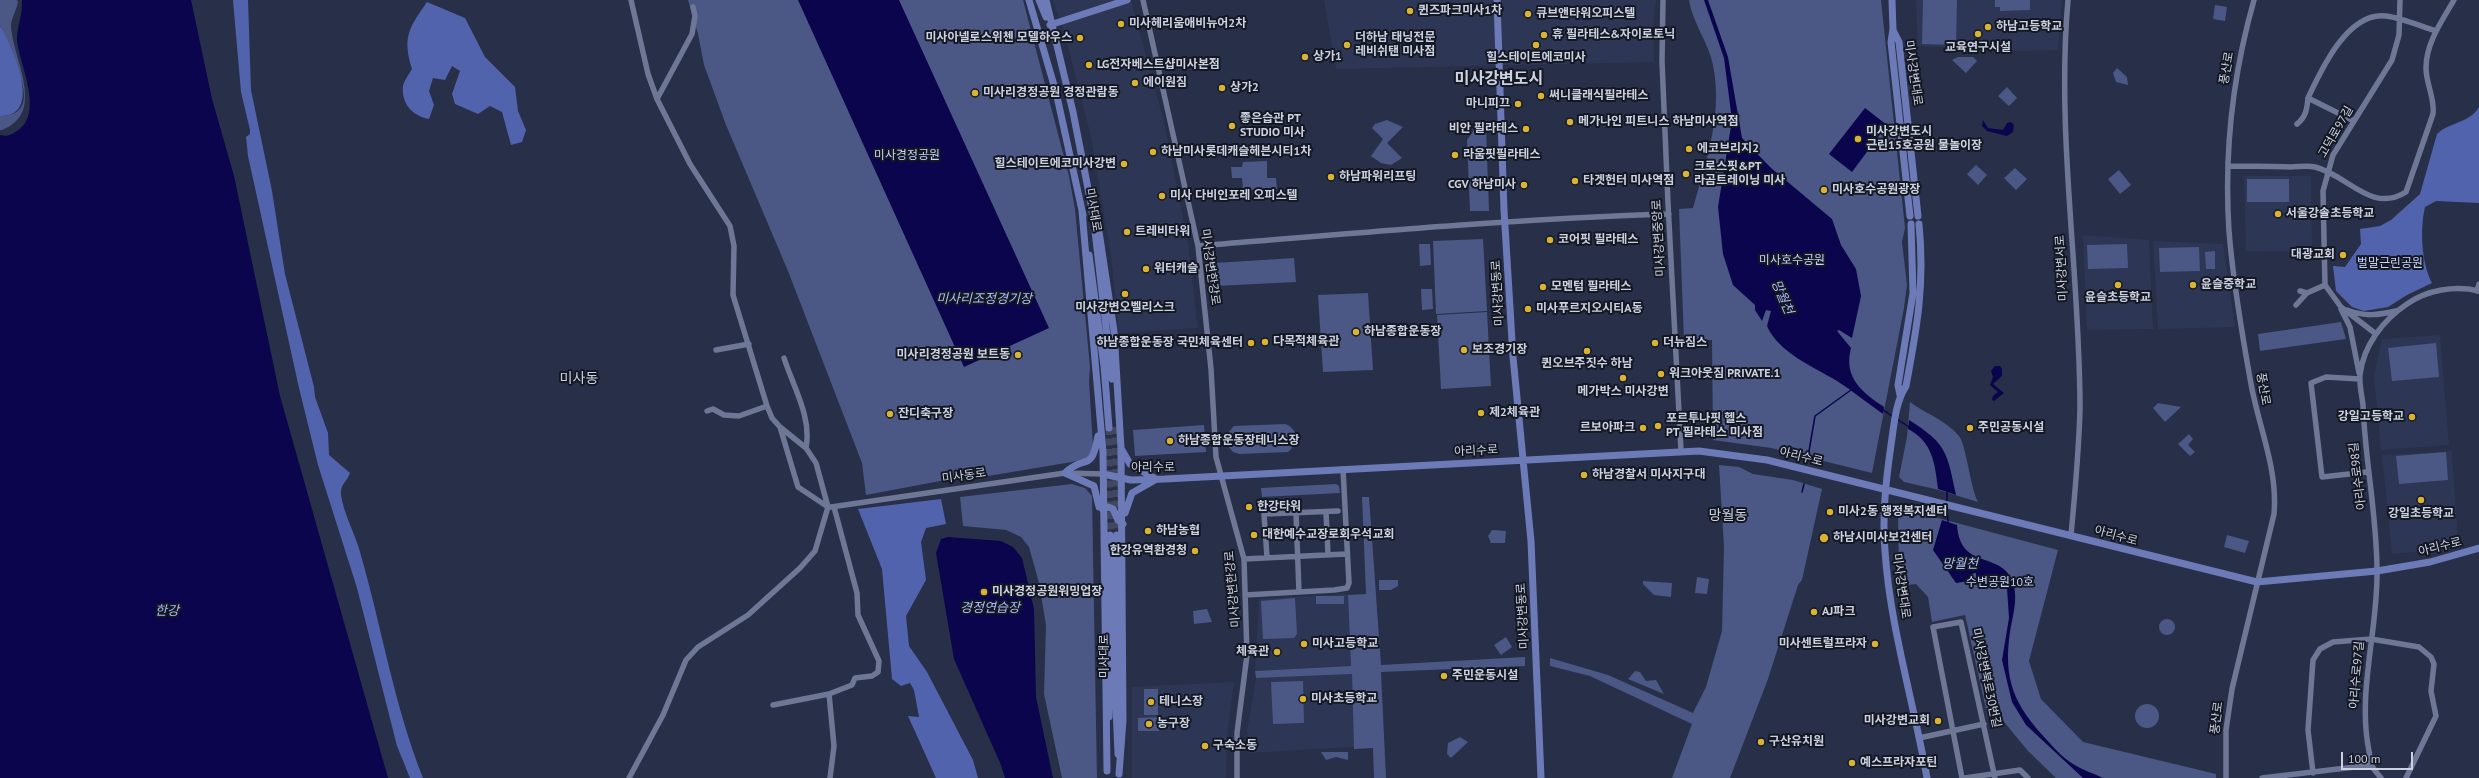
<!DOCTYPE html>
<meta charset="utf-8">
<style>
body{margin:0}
#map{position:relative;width:2479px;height:778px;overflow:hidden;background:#282f48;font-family:"PT Sans",sans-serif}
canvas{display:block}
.scale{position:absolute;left:2341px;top:752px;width:72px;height:18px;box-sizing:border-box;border:2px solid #cbd1e1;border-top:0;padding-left:5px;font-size:12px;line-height:14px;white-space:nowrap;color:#cbd1e1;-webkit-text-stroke:3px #141823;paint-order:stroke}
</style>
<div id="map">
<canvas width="2479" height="778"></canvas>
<div class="scale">100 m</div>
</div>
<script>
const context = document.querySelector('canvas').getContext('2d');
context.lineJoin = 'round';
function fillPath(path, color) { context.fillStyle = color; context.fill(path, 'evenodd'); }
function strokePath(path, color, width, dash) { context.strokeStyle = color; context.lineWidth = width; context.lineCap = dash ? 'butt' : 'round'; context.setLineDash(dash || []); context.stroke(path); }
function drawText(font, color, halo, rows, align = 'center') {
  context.font = font + ' "PT Sans","Noto Sans KR",sans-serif'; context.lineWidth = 4; context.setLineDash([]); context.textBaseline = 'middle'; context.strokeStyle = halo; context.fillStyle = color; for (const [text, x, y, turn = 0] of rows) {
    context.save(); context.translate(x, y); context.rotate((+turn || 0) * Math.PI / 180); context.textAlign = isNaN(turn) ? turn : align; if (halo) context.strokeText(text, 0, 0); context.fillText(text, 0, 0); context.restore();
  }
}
fillPath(new Path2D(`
 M1053,0H1131L1164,122L1188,243L1198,328L1119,333L1111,255L1091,137L1064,30Z
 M1324,0H1656L1653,26L1654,62L1336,69Z
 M1916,0H2062L2058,50L2008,51L1918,46Z
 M2244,176H2311L2312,252L2246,251Z
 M2083,235L2149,240L2153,329L2087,330Z
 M2153,241L2223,244L2235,327L2158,329Z
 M2440,335L2449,445L2381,450L2374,375L2382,339Z
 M2452,451L2458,544L2440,550L2392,554L2382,455Z
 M1348,594L1351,666L1255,671L1259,599Z
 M1352,674L1354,747L1248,753L1247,731L1256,678Z
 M1234,682L1227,737L1226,778H1132V687Z`), '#2e3656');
fillPath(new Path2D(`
 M0,0H17L18,2C17,9 11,19 11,26C13,60 47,113 2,130H0V116C52,116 4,46 0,25C0,17 0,8 0,0Z
 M688,0H1023L1069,176L1075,209L1090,367L1089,381L1093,446L1090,455L1084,460L964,480L956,478L940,481L866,495L862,463L788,271L726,125L704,65L698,34Z
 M1689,0H1881L1905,228L1902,242L1907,285L1904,308L1872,473L1771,448L1713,440L1712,340H1684L1679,209L1693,208C1707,158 1725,109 1711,57C1705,38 1692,20 1689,0Z
 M1923,0H1957L1956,45L1922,44Z
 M1995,0H2030V10L2000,11V7H1995Z
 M2215,5L2227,7L2225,21L2213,19Z
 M1958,57H1973L1977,61L1966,73L1952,60Z
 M2117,68L2127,77L2128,85L2116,82L2113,73Z
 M2007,87L2017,98L2009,106L1998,96Z
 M1387,120L1403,127L1387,143L1402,158L1391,165L1381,163L1371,156L1383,139L1372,128L1375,124Z
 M1476,127H1486L1489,211H1470L1467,140Z
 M1267,161V178H1276L1277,189L1243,190L1242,178H1232L1231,167H1242L1243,162Z
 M1976,165L1987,175L1978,185L1967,174Z
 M2015,168L2027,179L2016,190L2004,178Z
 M2119,170L2131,185L2120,194L2108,179Z
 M2247,179H2289V202H2247Z
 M1483,239L1487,311L1436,314L1433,241Z
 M1419,244H1430L1431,265L1420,266Z
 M2127,244L2128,268L2088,269L2087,245Z
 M2199,247L2200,271L2160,272L2159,248Z
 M2215,251V269H2206L2205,252Z
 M1294,258L1296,282L1215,286L1214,263L1263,260L1264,269L1263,260Z
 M1421,289H1432L1433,309L1422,310Z
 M1368,293L1373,370L1323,372L1318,295Z
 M1487,312L1491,386L1441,389L1437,315Z
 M2341,322L2346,339L2260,351L2258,334Z
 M2436,343L2439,377L2392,381L2388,348Z
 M1910,402C1926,414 1946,420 1959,436C1966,444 1970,486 1978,502L1935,489L1904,482L1899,477L1907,437Z
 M2158,403L2181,407L2165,422L2153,408Z
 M1285,424C1299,429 1299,443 1288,452L1239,454L1233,452L1226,444L1227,434L1234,426Z
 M1204,425L1206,452L1135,456L1133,430Z
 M2189,434L2193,439L2188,445L2195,452L2190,456L2178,444Z
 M2446,452L2448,480L2399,484L2396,456Z
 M1719,465L1739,467L1753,474L1793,480L1822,489L1802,580L1798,585L1768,679L1730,778H1672L1692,724L1590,676L1550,666V658L1608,675L1693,713L1706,687L1722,631L1724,547Z
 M1072,484L1085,488L1092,496L1097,778H1062L1044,694L1046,625L1039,583L1029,547L1021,537L1006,530L963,526L960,497Z
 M1336,484L1339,486L1340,493L1262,497L1261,488Z
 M1362,497H1369L1381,665L1525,657V666L1381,672L1386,778H1374L1373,748L1354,749L1352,674L1256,678L1255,671L1351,666L1348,595L1366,594Z
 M1908,510L2058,550L2029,661L2041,699L2083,742L2216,774V778H2056L2028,751L2000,717L1988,718L1965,615L1932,622L1928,597L1916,584L1899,586L1898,512Z
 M1492,530L1506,531L1505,543H1491L1488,536Z
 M2227,535L2249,541L2245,553L2224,547Z
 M1697,577L1709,579L1707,594L1695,593Z
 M1379,580H1398V586L1391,590H1379Z
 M1643,581L1672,583L1671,597L1654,595L1643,584Z
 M1316,596H1344V604H1316Z
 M1295,598L1297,634L1294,638L1263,639L1261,601Z
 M1207,609L1212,622L1194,624L1193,611Z
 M2159 627a8 8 0 1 1 16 0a8 8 0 1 1-16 0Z
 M1506,637L1512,647L1501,655L1494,645Z
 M1635,671L1640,672L1646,681L1656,680L1664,694L1628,679Z
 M1303,681L1304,723L1273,724L1271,682Z
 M1144,689H1158V715H1144Z
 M2135 716a12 12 0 1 1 24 0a12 12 0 1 1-24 0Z
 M1159,717V731H1138V718Z
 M1460,737L1468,742L1451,758L1447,754L1448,743Z
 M1321,752H1348V760L1336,757L1326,760Z`), '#4b5785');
fillPath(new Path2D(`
 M233,0H248L251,90L272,191L285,274L314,387L315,397L328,433L329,455L350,473C347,482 340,484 341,495C344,515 355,533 360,552C382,628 394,705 423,778H410L397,746L357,588L318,465L299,388L248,156L246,137L250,134V130L241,92Z
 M427,2L465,18L485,57L515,87L518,111L526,130L522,142L511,145L502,112L490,106L478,114L455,104L452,94L460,71L452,66L445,80L433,78L429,91L434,105L429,119C413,116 401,104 403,86C404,81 409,74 412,69C402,37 409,28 427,2Z
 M0,26C12,46 45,117 0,116Z
 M2479,107V203L2436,201L2425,207C2420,229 2421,262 2432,283L2407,295L2388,307L2364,311L2352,307L2336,291L2333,266L2345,267L2361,244L2360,229L2380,226L2391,220L2420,194L2437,134C2449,122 2470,123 2479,107Z
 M941,499L946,524L926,528L921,542L926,580L906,616L909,646L927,672L973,760L978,778H936L908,716L919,717L914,690L910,683L901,686L892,679L882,569L858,509Z`), '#5263ae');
fillPath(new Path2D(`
 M22,0H191L212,99L234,176L280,396L388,778H0V135C7,137 11,135 17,131C45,113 19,64 17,40C17,26 23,14 22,0Z
 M798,0H899L1049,328L964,367Z
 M1704,0H1708L1728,57L1742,138L1771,168L1832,219L1841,245L1856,269L1861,296L1852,338L1839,330L1837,331L1851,348C1843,378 1863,393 1884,407L1883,414C1867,403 1853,391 1837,381C1814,367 1779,353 1767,326L1771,311L1766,310L1762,321L1755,310V305L1733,285L1723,254L1718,207L1732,120L1724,58Z
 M1865,108L1887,125L1852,172L1829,154Z
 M1983,120L1988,128L2003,130L2007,123L2011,122L2014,125L2013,132L2007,136L1987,131L1982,126Z
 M2000,366L2002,369V376L1993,384L2004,393L1994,401L1992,400L1993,396L1998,392L1990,385L1993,377L1991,371L1995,366Z
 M1909,420C1947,444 1947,452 1956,495L1938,489C1935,464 1933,442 1908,429Z
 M1942,520L1957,525C1960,568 1996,553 2010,576C2020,594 2013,614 2010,632C2003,679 2014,705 2046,739C2054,748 2062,757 2073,764C2082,770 2093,773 2103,778H2083L2026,725L2012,702L2002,660L2009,618L2007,588C2001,576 1988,574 1976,579V573L1971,574L1969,581L1956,583L1933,550Z
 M948,537L1001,541L1013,547L1022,558L1034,609L1036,697L1053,778H1005L1001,765L954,659L936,553L941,539Z`), '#0a054c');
strokePath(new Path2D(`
 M1882,409L1892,416
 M1897,419L1909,427
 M1808,457L1815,416L1851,390
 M1947,491V503
 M1802,492L1804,484
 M1947,507L1948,523`), '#0a054c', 1.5);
strokePath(new Path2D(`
 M1115,427L1117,535
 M1109,428L1110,535`), '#40475f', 7, [7, 3.5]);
strokePath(new Path2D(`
 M1143,0L1198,246L1211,369L1216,457L1244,559L1247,655L1237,733V778
 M1663,0L1662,61L1668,203L1681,451
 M2068,0C2056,136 2080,272 2080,408C2079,451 2075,493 2071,535
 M657,99L692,34L695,16L693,7
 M2354,121L2308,98C2321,70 2348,11 2386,16C2402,18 2420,26 2436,31
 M2297,124C2306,117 2307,109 2308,98
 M2229,166C2250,166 2270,166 2291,167C2298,167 2308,165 2315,167C2348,175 2371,214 2406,192L2433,114C2435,98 2426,84 2426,68C2426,43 2442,21 2454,0
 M1198,246C1355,233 1511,219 1669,214
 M2300,291L2307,293
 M2477,291L2479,284
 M2296,305L2307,293L2325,285
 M2341,309L2350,327L2359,373
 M2347,310C2365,317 2378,315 2396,311
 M2376,334L2341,307L2325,285L2323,191L2333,155L2392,60L2399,35L2400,0
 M716,350L749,344
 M784,358C793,386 812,417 806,448
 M2360,379L2326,377L2311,383L2322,477L2367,472
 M707,411L713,409L724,415L739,416L767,406
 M780,427L798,487L828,507
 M831,507L1065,473L1103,474
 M1326,512L1328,555
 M1296,513L1299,592
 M1267,557L1264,514L1338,511
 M1244,559L1346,554
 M1245,595L1334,590L1347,588L1349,583L1343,469
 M829,694L834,746L830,778
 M773,705L829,694L852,685L855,678L872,676L878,672L879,661L858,615L857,593L834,507
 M1919,738L1984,724
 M2313,773L2308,730L2313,660L2320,649L2333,642L2371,639L2419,647L2431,657L2434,664L2431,691L2436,716L2406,778
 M629,778L663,715L686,660L698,647L748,615L800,568L815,551L828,507L816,463L806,448L780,427L772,418L767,406L733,295L734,246L730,226L690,164L657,99L648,74L631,0
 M1962,778L1933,627L1961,622L1995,778
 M1965,778L2020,770L2028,778
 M2226,778V730L2232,689L2274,514C2278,469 2259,428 2251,384C2242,334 2233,282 2229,231C2224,154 2233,74 2254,0
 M2262,778L2372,765
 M2381,778C2378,774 2374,770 2372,766C2370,762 2370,756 2369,751C2357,693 2378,630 2377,571C2377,515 2365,461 2363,405C2362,395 2359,385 2360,375C2363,346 2383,320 2407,304C2427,290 2455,285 2479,291`), '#6e7795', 5.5);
strokePath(new Path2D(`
 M1029,0L1056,92L1083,215
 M1039,0L1046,17
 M1046,0L1073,112L1093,214
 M1497,0L1504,210L1513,357L1531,541L1541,778
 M1892,0L1893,29L1891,42L1910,216
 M1050,25L1127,0
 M1893,30L1899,42L1918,216
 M1082,211L1103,452L1107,771
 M1092,211L1098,225L1114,331L1121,448L1123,720L1119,774
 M1919,224C1925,284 1917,328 1906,386C1895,403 1894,426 1891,445C1886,480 1882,515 1885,551C1890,627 1914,703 1927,778
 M1095,231L1112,379
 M1089,255L1104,366L1109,428
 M1900,395L1898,385L1913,293L1911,224
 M1098,436C1091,474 1086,453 1065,473L1094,486L1099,507
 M1122,450L1130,464L1156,479
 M1103,474L1131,480L1165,479L1699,451L1767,460L2257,582L2377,571L2430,562L2479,548
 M1103,510L1108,507L1113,509L1118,520L1123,524
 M1125,513L1132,493L1155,480
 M1117,535L1116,707L1118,754
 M1109,717L1110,535`), '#6c7bb7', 7);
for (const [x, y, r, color] of [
 [1410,11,4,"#d9b334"],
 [1528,14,4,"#d9b334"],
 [1121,24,4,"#d9b334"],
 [1988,27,4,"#d9b334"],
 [1978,34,4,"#d9b334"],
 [1544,35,4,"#d9b334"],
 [1080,38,4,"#d9b334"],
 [1347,45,4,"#d9b334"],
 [1536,45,4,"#d9b334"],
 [1305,57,4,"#d9b334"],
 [1089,65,4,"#d9b334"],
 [1135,83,4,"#d9b334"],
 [1222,88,4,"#d9b334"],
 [975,93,4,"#d9b334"],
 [1541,96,4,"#d9b334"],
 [1518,104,4,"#d9b334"],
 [1570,122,4,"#d9b334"],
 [1232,126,4,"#d9b334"],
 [1526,129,4,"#d9b334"],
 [1858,139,4,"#d9b334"],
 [1689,149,4,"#d9b334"],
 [1153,152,4,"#d9b334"],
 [1455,155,4,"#d9b334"],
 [1124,164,4,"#d9b334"],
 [1686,174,4,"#d9b334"],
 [1331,177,4,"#d9b334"],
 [1575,181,4,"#d9b334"],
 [1524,185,4,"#d9b334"],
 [1824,190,4,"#d9b334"],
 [1162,196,4,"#d9b334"],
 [2278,214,4,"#d9b334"],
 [1127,232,4,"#d9b334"],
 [1550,240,4,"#d9b334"],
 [2343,255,4,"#d9b334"],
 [1146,269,4,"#d9b334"],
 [2118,285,4,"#d9b334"],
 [2193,285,4,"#d9b334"],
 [1543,287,4,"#d9b334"],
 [1125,294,4,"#d9b334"],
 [1528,309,4,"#d9b334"],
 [1356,332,4,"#d9b334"],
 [1265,342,4,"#d9b334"],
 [1251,343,4,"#d9b334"],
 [1655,343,4,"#d9b334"],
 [1464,350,4,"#d9b334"],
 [1587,351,4,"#d9b334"],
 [1018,355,4,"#d9b334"],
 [1661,374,4,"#d9b334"],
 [1623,378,4,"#d9b334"],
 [1481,413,4,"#d9b334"],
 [890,414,4,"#d9b334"],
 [2412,417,4,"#d9b334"],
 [1658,426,4,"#d9b334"],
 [1643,428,4,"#d9b334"],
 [1970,428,4,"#d9b334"],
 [1170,441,4,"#d9b334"],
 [1584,475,4,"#d9b334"],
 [2421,500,4,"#d9b334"],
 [1249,507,4,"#d9b334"],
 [1830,512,4,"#d9b334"],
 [1148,531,4,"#d9b334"],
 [1254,535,4,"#d9b334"],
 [1824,538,5,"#d9b334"],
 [1195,551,4,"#d9b334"],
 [984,592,4,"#d9b334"],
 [1814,612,4,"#d9b334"],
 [1304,644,4,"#d9b334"],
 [1875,644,4,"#d9b334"],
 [1277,652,4,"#d9b334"],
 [1444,676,4,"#d9b334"],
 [1303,699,4,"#d9b334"],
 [1151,702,4,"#d9b334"],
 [1938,721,4,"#d9b334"],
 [1149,724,4,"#d9b334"],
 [1761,742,4,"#d9b334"],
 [1205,746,4,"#d9b334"],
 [1852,763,4,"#d9b334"]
]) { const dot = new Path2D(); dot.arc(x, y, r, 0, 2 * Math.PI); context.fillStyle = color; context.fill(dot); strokePath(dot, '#141823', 1.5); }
drawText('bold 12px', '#cbd1e1', '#141823', [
 ["퀸즈파크미사1차",1418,11],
 ["큐브앤타워오피스텔",1536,14],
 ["미사헤리움애비뉴어2차",1129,24],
 ["하남고등학교",1996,27],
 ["휴 필라테스&자이로토닉",1552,35],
 ["미사아넬로스위첸 모델하우스",1072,38,"right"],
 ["더하남 태닝전문",1355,38],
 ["레비쉬탠 미사점",1355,52],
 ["교육연구시설",1978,48,"center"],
 ["상가1",1313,57],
 ["힐스테이트에코미사",1536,58,"center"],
 ["LG전자베스트샵미사본점",1097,65],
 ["에이원짐",1143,83],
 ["상가2",1230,88],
 ["미사리경정공원 경정관람동",983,93],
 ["써니클래식필라테스",1549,96],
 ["마니피끄",1510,104,"right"],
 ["좋은습관 PT",1240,119],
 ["STUDIO 미사",1240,133],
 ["메가나인 피트니스 하남미사역점",1578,122],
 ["비안 필라테스",1518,129,"right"],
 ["미사강변도시",1866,132],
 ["근린15호공원 물놀이장",1866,146],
 ["에코브리지2",1697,149],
 ["하남미사롯데캐슬헤븐시티1차",1161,152],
 ["라움핏필라테스",1463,155],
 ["힐스테이트에코미사강변",1116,164,"right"],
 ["크로스핏&PT",1694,167],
 ["라곰트레이닝 미사",1694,181],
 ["하남파워리프팅",1339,177],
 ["타겟헌터 미사역점",1583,181],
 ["CGV 하남미사",1516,185,"right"],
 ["미사호수공원광장",1832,190],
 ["미사 다비인포레 오피스텔",1170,196],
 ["서울강솔초등학교",2286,214],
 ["트레비타워",1135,232],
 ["코어핏 필라테스",1558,240],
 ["대광교회",2335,255,"right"],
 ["워터캐슬",1154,269],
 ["윤슬중학교",2201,285],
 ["모멘텀 필라테스",1551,287],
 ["윤슬초등학교",2118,298,"center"],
 ["미사강변오벨리스크",1125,308,"center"],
 ["미사푸르지오시티A동",1536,309],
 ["하남종합운동장",1364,332],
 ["다목적체육관",1273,342],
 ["하남종합운동장 국민체육센터",1243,343,"right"],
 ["더뉴짐스",1663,343],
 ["보조경기장",1472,350],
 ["미사리경정공원 보트동",1010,355,"right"],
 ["퀸오브주짓수 하남",1587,364,"center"],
 ["워크아웃짐 PRIVATE.1",1669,374],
 ["메가박스 미사강변",1623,392,"center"],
 ["제2체육관",1489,413],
 ["잔디축구장",898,414],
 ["강일고등학교",2404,417,"right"],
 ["포르투나핏 헬스",1666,419],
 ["PT 필라테스 미사점",1666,433],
 ["르보아파크",1635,428,"right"],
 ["주민공동시설",1978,428],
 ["하남종합운동장테니스장",1178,441],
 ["하남경찰서 미사지구대",1592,475],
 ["한강타워",1257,507],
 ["미사2동 행정복지센터",1838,512],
 ["강일초등학교",2421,514,"center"],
 ["하남농협",1156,531],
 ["대한예수교장로회우석교회",1262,535],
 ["하남시미사보건센터",1833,538],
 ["한강유역환경청",1187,551,"right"],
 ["미사경정공원워밍업장",992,592],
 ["AJ파크",1822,612],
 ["미사고등학교",1312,644],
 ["미사센트럴프라자",1867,644,"right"],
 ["체육관",1269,652,"right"],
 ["주민운동시설",1452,676],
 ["미사초등학교",1311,699],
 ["테니스장",1159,702],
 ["미사강변교회",1930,721,"right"],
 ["농구장",1157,724],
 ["구산유치원",1769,742],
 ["구숙소동",1213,746],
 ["예스프라자포틴",1860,763]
], 'left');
drawText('12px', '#cbd1e1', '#141823', [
 ["풍산로",2227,68,-80],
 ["미사강변대로",1913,73,82],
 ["고덕로97길",2336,132,-60],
 ["미사대로",1093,210,80],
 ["미사강변중앙로",1659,238,-93],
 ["미사강변한강로",1210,267,82],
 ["미사강변서로",2062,268,-93],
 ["미사강변동로",1498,293,-93],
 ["풍산로",2263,389,80],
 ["아리수로",1476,451,-3],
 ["아리수로",1801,457,14],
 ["아리수로",1153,468],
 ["미사동로",964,476,-8],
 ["아리수로98길",2358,476,-97],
 ["아리수로",2116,536,15],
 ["아리수로",2440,547,-14],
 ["미사강변대로",1901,586,82],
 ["미사강변한강로",1233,589,-95],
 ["미사강변동로",1523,616,-93],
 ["미사대로",1105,656,-90],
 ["아리수로97길",2357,675,-85],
 ["미사강변북로30번길",1986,678,78],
 ["풍산로",2217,718,-83]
]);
drawText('12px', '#c5d2fb', '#141823', [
 ["미사경정공원",907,156],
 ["미사호수공원",1792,261],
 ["벌말근린공원",2390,264],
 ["수변공원10호",2000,583]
]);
drawText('italic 13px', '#abbcfa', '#141823', [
 ["망월천",1782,297,67],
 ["미사리조정경기장",984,299],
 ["망월천",1960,564],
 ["경정연습장",990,608],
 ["한강",167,611]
]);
drawText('14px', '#cbd1e1', '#141823', [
 ["미사동",579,379],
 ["망월동",1728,516]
]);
drawText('bold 16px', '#cbd1e1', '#141823', [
 ["미사강변도시",1499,79]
]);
</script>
